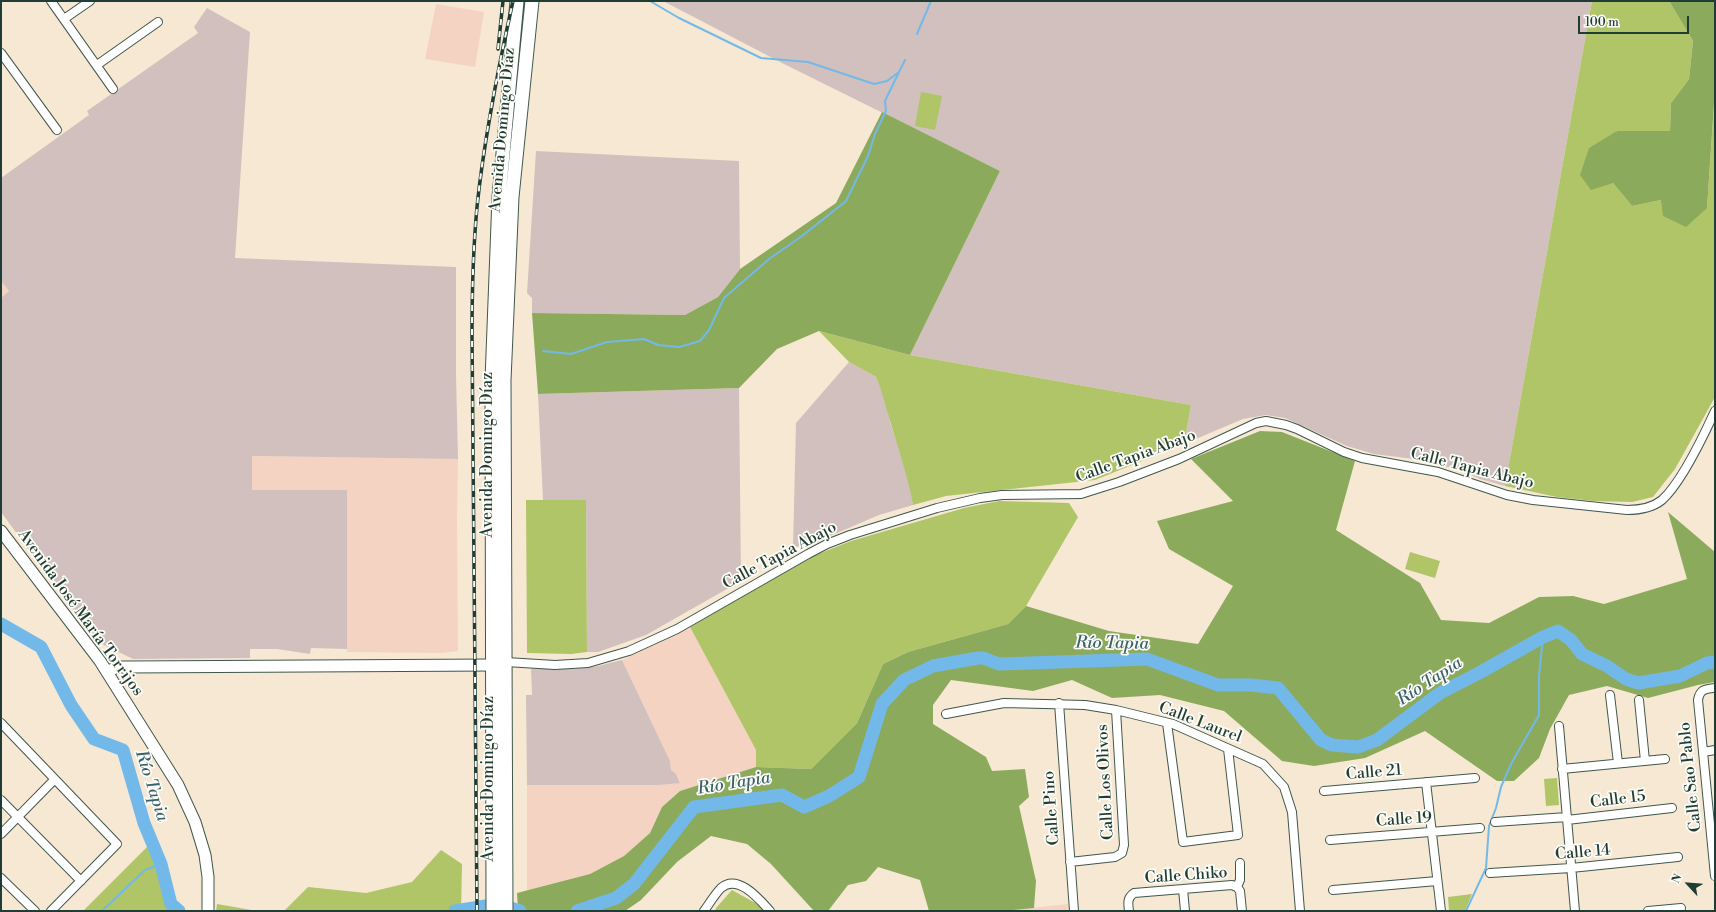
<!DOCTYPE html>
<meta charset="utf-8">
<style>
body{margin:0}
#map{position:relative;width:1716px;height:912px;overflow:hidden;background:#f7e8d3;font-family:"Libre Bodoni",serif}
canvas{display:block}
.frame{position:absolute;inset:0;border:2px solid #1f3d34;pointer-events:none}
.north{position:absolute;left:1668px;top:864px;width:40px;height:40px;-webkit-text-stroke:3px #fdfcf7;paint-order:stroke;rotate:296deg;font-size:11px;font-weight:700;line-height:16px;text-align:center;color:#1f3d34}
.north::after{content:'';display:block;margin:auto;width:14px;height:18px;background:#1f3d34;clip-path:polygon(50% 0,100% 100%,50% 72%,0 100%)}
.scale{position:absolute;left:1578px;top:16px;width:111px;height:18px;box-sizing:border-box;border:2px solid #1f3d34;border-top:0;padding-left:5px;font-size:12px;line-height:14px;white-space:nowrap;color:#1f3d34;-webkit-text-stroke:3px #fdfcf7;paint-order:stroke}
</style>
<div id="map">
<canvas width="1716" height="912"></canvas>
<div class="frame"></div>
<div class="north">N</div>
<div class="scale">100 m</div>
</div>
<script>
const context = document.querySelector('canvas').getContext('2d');
context.lineJoin = 'round';
function fillPath(path, color) { context.fillStyle = color; context.fill(path, 'evenodd'); }
function strokePath(path, color, width, dash) { context.strokeStyle = color; context.lineWidth = width; context.lineCap = dash ? 'butt' : 'round'; context.setLineDash(dash || []); context.stroke(path); }
function drawText(font, color, halo, rows, align = 'center') {
  context.font = font + ' "Libre Bodoni",serif'; context.lineWidth = 3.5; context.setLineDash([]); context.textBaseline = 'middle'; context.strokeStyle = halo; context.fillStyle = color; for (const [text, x, y, turn = 0] of rows) {
    context.save(); context.translate(x, y); context.rotate((+turn || 0) * Math.PI / 180); context.textAlign = isNaN(turn) ? turn : align; if (halo) context.strokeText(text, 0, 0); context.fillText(text, 0, 0); context.restore();
  }
}
fillPath(new Path2D(`
 M436,4L484,12L475,67L425,59Z
 M1,281L9,291L1,298Z
 M252,456L458,459L457,520L458,651L441,653L347,652V490H252Z
 M690,627L756,750V767L680,791L662,807L650,833L624,856L590,874L527,891V785H658L680,782L676,774L671,770L670,761L622,660Z
 M1068,904L1069,911H1003Z`), '#f5d3c2');
fillPath(new Path2D(`
 M663,1H1592L1505,486L1480,479L1459,470L1422,460L1374,454L1347,446L1285,418L1266,415L1243,419L1184,444L1191,405L910,355L1000,171L784,64Z
 M207,8L250,32L235,258L456,267V375L458,459L252,456V490H347V649L311,648L310,654L277,649H250V658L133,659L96,641L1,512V298L9,291L1,281V178L89,115L87,111L198,33L194,27Z
 M536,151L739,161L740,269L718,297L685,315L532,313V298L527,293Z
 M849,362L876,377L885,398L890,422L909,481L913,505L879,515L809,545L793,547L796,423Z
 M739,388L741,581L646,635L598,652H587L586,500H543L538,394Z
 M622,660L670,761L671,770L676,774L680,783L658,785H527L526,695H532L531,669H574L598,666Z`), '#d1c0bd');
fillPath(new Path2D(`
 M1592,1H1669L1693,41L1689,79L1671,103L1670,131H1616L1613,183L1632,206L1661,200L1707,208L1715,91V397L1675,469L1653,497L1632,502L1593,501L1557,497L1505,486Z
 M921,92L942,96L935,130L915,126Z
 M819,331L910,355L1191,405L1184,444L1095,480L946,496L913,505C908,476 899,452 891,424C886,408 883,393 876,377L849,362Z
 M526,500H586L587,652L571,654L527,653Z
 M999,501L1069,503L1078,517L1026,606L1008,624L908,652L883,664L857,723L811,769L756,767V750L690,627L813,556L851,541L964,508Z
 M1410,552L1440,561L1435,578L1405,569Z
 M1557,778L1559,805L1546,806L1544,779Z
 M149,845L175,911H83Z
 M441,850L462,864L461,911H284L308,887L366,893L412,882Z
 M732,890L759,905L763,911H715L716,908Z
 M1472,894L1465,911H1449L1448,897Z
 M217,904L257,911H216Z`), '#b0c468');
fillPath(new Path2D(`
 M1669,1H1715V89L1707,208L1686,227L1663,216L1661,200L1632,206L1613,183L1591,190L1580,175L1589,148L1617,131H1670L1671,103L1689,79L1693,41Z
 M882,112L1000,171L910,355L819,331L777,349L739,388L538,394L532,313L685,315L718,297L740,269L836,203Z
 M1260,431L1282,432L1355,461L1336,530L1420,583L1441,620L1489,623L1539,597L1573,596L1604,604L1687,579L1668,512L1715,552V682L1698,685L1648,698L1607,686L1569,695L1550,729L1539,758L1514,781H1497L1425,731L1365,758L1314,766L1282,761L1224,711L1160,695L1112,698L1072,680L1033,691L951,680L933,705V724L986,757L992,771L1025,769L1029,797L1019,806L1036,881L1034,908L1003,911H929L920,880L878,867L866,881L848,885L828,911H814L771,864L747,844L711,836L677,862L641,900L625,911H518L517,893L590,874L624,856L650,833L662,807L680,791L756,767L811,769L857,723L883,664L908,652L1008,624L1026,606L1109,631L1198,644L1233,586L1169,549L1157,521L1233,501L1191,459Z`), '#8caa5c');
strokePath(new Path2D(`
 M650,1L679,18L761,58L808,62L874,84L887,81L899,72L905,60
 M917,34L931,1
 M543,351L571,354L607,342L644,339L658,345L679,347L700,341L709,330L724,298L769,259L802,236L846,201L868,156L875,134L886,111L885,101L899,72
 M102,911L145,870L161,864
 M1466,911L1486,868L1489,826L1496,808L1501,787L1512,762L1539,715V676L1543,637`), '#72b9ea', 2);
strokePath(new Path2D(`
 M1,624L41,647L71,705L94,739L123,750L144,823L161,864L171,904L179,911
 M455,911L498,904L520,911
 M577,911L616,898L634,884L694,807L782,795L804,807L829,796L859,777L882,704L904,680L933,666L978,658H983L999,664L1147,659L1218,685H1251L1278,688L1321,740L1332,745L1358,747L1377,740L1440,693L1479,673L1543,637L1558,631L1571,640L1582,654L1607,666L1626,679L1638,683L1680,676L1707,663L1715,662`), '#72b9ea', 13);
const street = new Path2D(`
 M51,1L113,89
 M64,19L90,1
 M1,53L57,130
 M97,65L158,22
 M506,662L555,665L588,663L629,651L677,629L808,554L827,544L850,535L937,508L980,498L1002,495L1081,494L1119,482L1179,459L1256,423L1266,421L1286,425L1297,429L1344,452L1362,458L1438,472L1507,495L1533,500L1627,510C1640,510 1652,508 1662,500C1681,483 1704,435 1715,411
 M1715,688C1705,689 1700,689 1698,700L1715,876
 M1610,695L1618,763
 M1639,700L1645,761
 M1059,703L1074,911
 M946,714L1004,703L1085,705L1116,710L1173,724L1263,764L1284,787L1292,812L1300,911
 M1,723L117,844L51,911
 M1167,723L1183,842L1238,835L1228,749
 M1559,726L1575,911
 M1703,752L1715,750
 M1562,769L1665,759
 M1426,782L1441,911
 M1324,791L1475,778
 M1,800L81,881
 M1567,820L1672,808
 M1495,822L1567,817
 M1,834L54,780
 M1330,840L1480,828
 M1070,862L1115,857L1122,853L1124,845L1116,710
 M1490,873L1571,868L1678,857
 M1,878L35,911
 M1237,887L1240,891L1242,911
 M1237,887L1240,880V863
 M1183,889L1185,911
 M1333,890L1437,881
 M704,911C709,904 715,894 721,888C738,873 760,900 770,911
 M1129,911C1128,903 1127,898 1134,893L1232,885L1237,887
 M1648,911L1681,908`);
const secondary = new Path2D(`
 M1,531L100,661L178,785L195,822L205,855L208,877V911
 M107,672L117,667H126L493,665`);
const primary = new Path2D(`
 M493,911L492,380L499,197L517,1
 M506,911L504,380L512,197L532,1`);
strokePath(street, '#3f574c', 10);
strokePath(secondary, '#3f574c', 13);
strokePath(primary, '#3f574c', 15);
strokePath(street, '#fff', 8);
strokePath(secondary, '#fff', 11);
strokePath(primary, '#fff', 13);
const rail = new Path2D(`
 M498,49L503,1
 M477,911L472,334C472,292 473,250 477,207C484,138 498,69 513,1`);
strokePath(rail, '#1f3d34', 3.5);
strokePath(rail, '#fdfcf7', 2, [6]);
drawText('16px', '#1f3d34', '#fdfcf7', [
 ["Avenida Domingo Díaz",503,130,-85],
 ["Avenida Domingo Díaz",488,455,-90],
 ["Calle Tapia Abajo",1136,457,-20],
 ["Calle Tapia Abajo",1472,469,14],
 ["Calle Tapia Abajo",780,556,-28],
 ["Avenida José María Torrijos",80,613,54],
 ["Calle Laurel",1200,723,21],
 ["Calle 21",1374,773,-5],
 ["Calle Sao Pablo",1691,777,-96],
 ["Avenida Domingo Díaz",489,779,-90],
 ["Calle Los Olivos",1106,782,-93],
 ["Calle 15",1618,800,-7],
 ["Calle Pino",1052,808,-94],
 ["Calle 19",1404,820,-4],
 ["Calle 14",1583,853,-5],
 ["Calle Chiko",1186,876,-4]
]);
drawText('italic 17px', '#38626b', '#fdfcf7', [
 ["Río Tapia",1112,644,1],
 ["Río Tapia",1430,682,-33],
 ["Río Tapia",734,784,-9],
 ["Río Tapia",151,786,72]
]);
</script>
